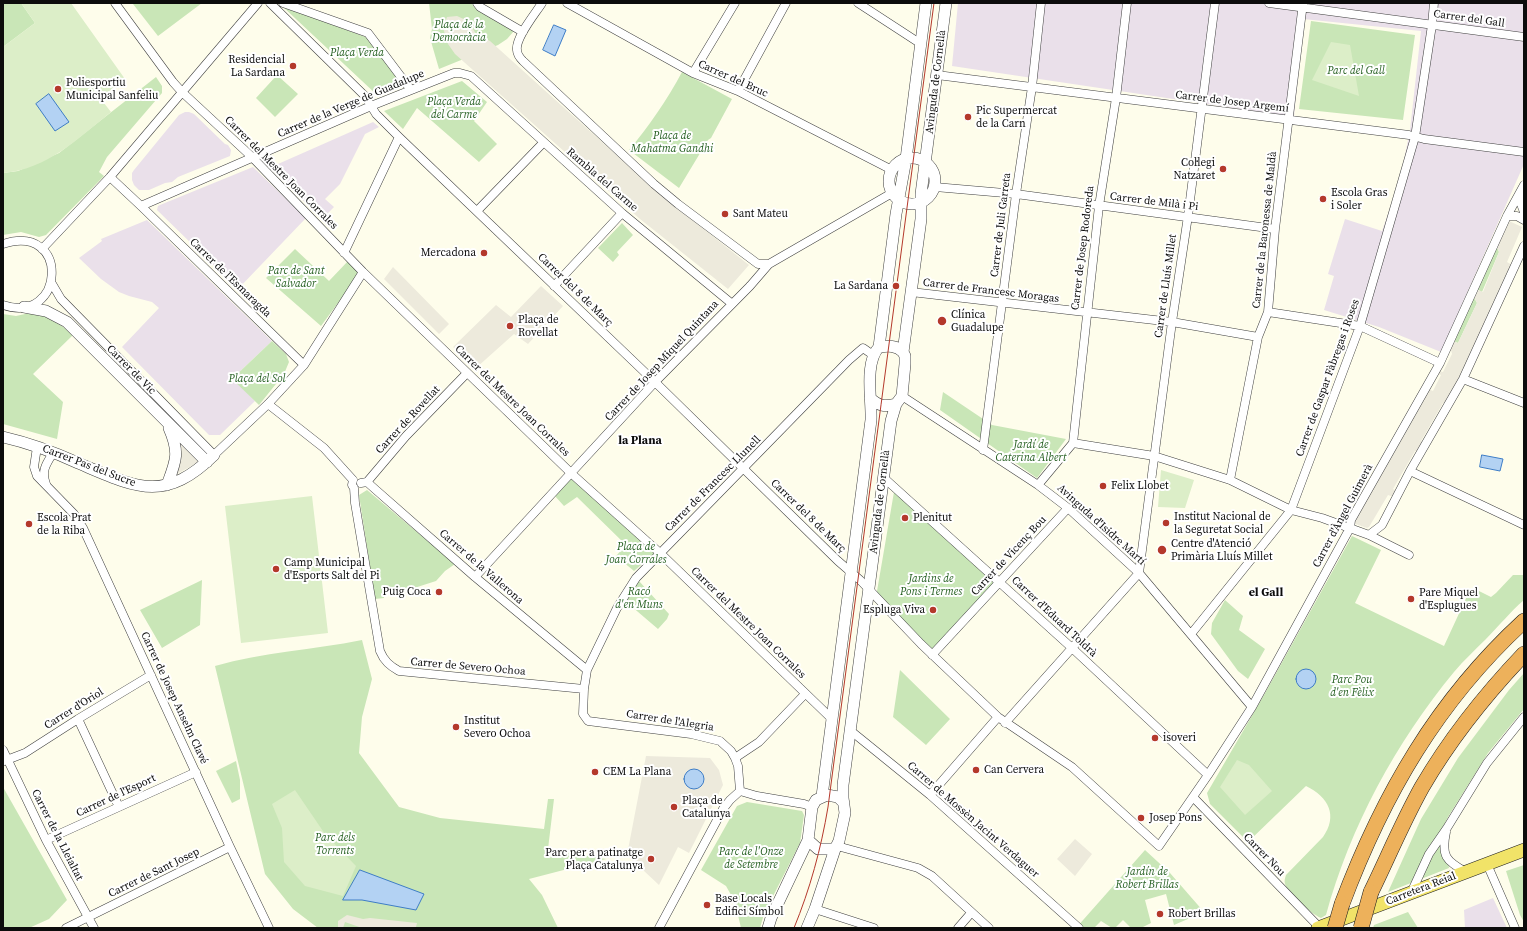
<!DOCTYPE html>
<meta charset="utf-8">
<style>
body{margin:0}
#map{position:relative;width:1527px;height:931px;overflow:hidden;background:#fefdeb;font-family:"Source Serif 4",serif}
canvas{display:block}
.frame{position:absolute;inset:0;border:4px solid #0c0c0c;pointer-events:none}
</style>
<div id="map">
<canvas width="1527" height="931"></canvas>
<div class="frame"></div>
</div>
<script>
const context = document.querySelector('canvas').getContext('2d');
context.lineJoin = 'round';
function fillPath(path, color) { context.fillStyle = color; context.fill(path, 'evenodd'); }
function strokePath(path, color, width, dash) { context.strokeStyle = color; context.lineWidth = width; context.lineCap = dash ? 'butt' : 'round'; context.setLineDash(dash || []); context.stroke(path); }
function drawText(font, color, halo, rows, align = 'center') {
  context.font = font + ' "Source Serif 4",serif'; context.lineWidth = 4; context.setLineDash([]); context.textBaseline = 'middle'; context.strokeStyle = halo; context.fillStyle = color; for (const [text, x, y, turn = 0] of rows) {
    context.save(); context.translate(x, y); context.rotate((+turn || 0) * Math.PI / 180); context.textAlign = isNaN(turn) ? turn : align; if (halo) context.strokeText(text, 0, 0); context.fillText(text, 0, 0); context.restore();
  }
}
fillPath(new Path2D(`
 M958,3H1524V164L1441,352L1379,327L1324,310L1334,276L1328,274L1345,219L1382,231L1400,180L1410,130L1421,31L1303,19L1294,117L952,66Z
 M185,112H189L194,114L225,144L228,145L231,150L230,156L178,177L172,182L165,183L149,190H139L134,185L132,180V173L134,170L179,115Z
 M373,122L379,127L365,134L340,184L325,199L334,207L322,219L276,174L278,164Z
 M253,167L306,218L238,289L157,210L158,206L160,205Z
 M147,220L272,341L233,378L255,401L220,435H209L122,347L159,308L152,302L129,296L119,292L101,279L79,258L102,241L101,239Z
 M1493,898L1507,928H1465L1464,910Z`), '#eae0ea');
fillPath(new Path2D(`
 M3,3H21L35,23L3,47Z
 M134,3H202L158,36L133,4Z
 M429,3H471L477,10L514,31L507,39L498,45L439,69L430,38L432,29Z
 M281,5L368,38L404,85L377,95Z
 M1311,21L1415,35L1403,120L1299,109Z
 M682,72L732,99L711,138L708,140L679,188L629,150C649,126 667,100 682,72Z
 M277,75L298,94L275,117L256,98Z
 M156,77L162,86V93L107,157L99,172L104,176L46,235L39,237L21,232L3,235V173L18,171L59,153Z
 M462,81L487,102L474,121L497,144L479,162L417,108L403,129L384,111Z
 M622,223L633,235L617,252L619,255L613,262L598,248Z
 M1496,245L1499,252L1482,292L1476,289Z
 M295,249L329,281L348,261L360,273L321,326L266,278Z
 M1473,295L1477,303L1458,343L1453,341Z
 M34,312C49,318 61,324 73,335L33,374L63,402L57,439L3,424V314L16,316Z
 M272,341L286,354L289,362L284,374L259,405L232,379Z
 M943,392L992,425L1066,439L1037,478L940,410Z
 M572,477L655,553L634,571L616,556L626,545L577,497L564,506L554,495Z
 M367,490L455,564L445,571L436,581L411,589L383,587L384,598L375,599L359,495Z
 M894,492L996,583L933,650L876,597Z
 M1352,536L1381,550L1355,603L1444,646L1468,594L1479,591L1491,597L1496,593L1513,575H1524V600C1510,612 1499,626 1486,639C1475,650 1464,660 1454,672C1396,742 1350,827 1326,915L1321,918C1310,913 1290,895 1285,884C1284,881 1285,878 1286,875L1323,837C1338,816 1329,797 1306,786L1248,842L1210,804L1207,793L1264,695Z
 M202,580L200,625L162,648L140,610Z
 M639,581L669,614L667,619L658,629L624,600Z
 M1225,600L1243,616L1239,630L1265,649L1248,679L1238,671L1211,634L1212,623Z
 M362,640L372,679L362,717L359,753L399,807L440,818L544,829L548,799H554L548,849L606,859L529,879L542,895L558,928H318L293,909L265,874L215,666C263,652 313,650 362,640Z
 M900,670L950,719L926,745L893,717Z
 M1524,673V709L1488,753L1448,817L1443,827L1449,868L1388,892L1421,819L1458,758L1509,690Z
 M236,761L240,780V799L232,803L216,771Z
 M3,787L67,900L49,919L29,928H3Z
 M747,802L802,811L804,815L800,843L764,914L760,928H741L735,902L726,886L701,870L737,806Z
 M1145,850L1170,873L1204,912L1174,925L1166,894L1145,900L1151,923L1141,928H1131L1123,920L1115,928H1112L1101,921L1094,928H1076Z
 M1524,865V922L1520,915L1506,871Z
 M1408,912L1418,928H1373L1374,925Z`), '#c9e6b7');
fillPath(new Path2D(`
 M21,3H71L125,79L100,98L111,112C79,138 46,170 3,173V47L35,23Z
 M1331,42L1350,45L1359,96L1312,80Z
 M1161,470L1194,480L1185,508L1158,507Z
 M312,496L328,633L241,643L225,506Z
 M1237,760L1249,765L1272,791L1245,815L1220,787Z
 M295,790L325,834L356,866L343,896L305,886L284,862L282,828L272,804Z`), '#dceec8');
fillPath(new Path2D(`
 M457,16L468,21L476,34L490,41L662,196L749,265L728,289L640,219L455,54L448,44L443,28L447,17Z
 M1509,221L1522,227L1507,262L1512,265L1523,241L1524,244L1451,401L1443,403L1421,441L1427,444L1424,450L1415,451L1393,489L1399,493L1394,497L1388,495L1369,527L1367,528L1353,523L1428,389L1433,391L1441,375L1437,373L1438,371L1443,372L1452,354L1450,346L1453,341L1458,343L1477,303L1473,295L1476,289L1483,292L1499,252L1496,245Z
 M393,267L449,324L439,334L384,279Z
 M541,286L563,306L528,344L514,334L476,368L453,347L496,305L511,317Z
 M180,443L200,460L193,465L177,474L181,458Z
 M646,756L710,758L719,770L723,785L689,853L678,847L659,885L627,855Z
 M1075,839L1092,854L1075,876L1057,859Z
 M347,915L363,919L370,918L417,923L416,927L421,928H394L391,927L388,928H362L345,922L343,928H338V921Z`), '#edeadc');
const water = new Path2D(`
 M554,25L566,30L555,56L543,50Z
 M49,94L69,122L55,131L36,104Z
 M1482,455L1503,459L1500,471L1480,467Z
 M1296 679a10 10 0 1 1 20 0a10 10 0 1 1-20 0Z
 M684 779a10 10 0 1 1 20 0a10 10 0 1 1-20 0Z
 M360,870L424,894L416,910L362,900H343Z`);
fillPath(water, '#b3d2f3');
strokePath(water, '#3e7dc6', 1);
const minor = new Path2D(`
 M115,3L173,82L182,92L252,157L363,272L572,474L660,553L832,719
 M270,3L365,96L376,114L399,137L655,382L838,561L860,580L921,644L998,717L1072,767L1159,846L1208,775L1252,707L1350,528L1351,520L1440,363L1507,216L1524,185
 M283,3L368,33L411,90
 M477,3L480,7L523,32
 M542,3C535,14 515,38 517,50C517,55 520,58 523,61L654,184L678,204L758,264H769
 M567,3L693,73L738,91L892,170
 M858,3L921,44
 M1269,3L1524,37
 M693,73L735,3
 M937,75L1409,135L1424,139L1524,152
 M738,91L786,3
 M110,177L141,206L304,365
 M935,187L1016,194L1275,229
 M1523,192L1521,204L1524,212
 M141,206L371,106L454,73H460L471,76L622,213L731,303
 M477,211L543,143
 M1507,216H1517L1524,220
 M3,244C71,222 65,326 3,305
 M42,249L110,177L258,3
 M344,253L399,137
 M51,282L61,299L214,455L268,404L304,365L363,272
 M554,286L622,213
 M911,292L1172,322L1258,337
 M1268,312L1360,326L1440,363
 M1463,379L1524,403
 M902,396L1038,485L1068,508L1139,573L1252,707
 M268,404L324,448L353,480
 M1073,443L1154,456L1230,480L1291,510L1322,518L1369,535L1409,555
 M37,447L34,467L37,476L74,514L83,528L230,847L269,928
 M983,450L1016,194L1032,87L1041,3
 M1410,471L1524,525
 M883,477L1072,648L1208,775
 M353,480L352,485L354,488L355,503L380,651C384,661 390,666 399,671L584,689
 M1230,480L1258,337L1268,312L1275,229L1303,3
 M367,482L406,436L467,373
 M361,483L367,482L376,490L475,577L587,670
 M46,484C41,471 46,464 53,453
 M1038,485L1073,443L1099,206L1116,98L1127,3
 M1369,535L1382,525L1410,471L1463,379L1524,246
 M475,577L655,382L750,286L769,264L892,193
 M1191,634L1291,510L1360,326L1415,137L1432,25L1434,3
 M932,655L1068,508
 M78,719L119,807
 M1005,723L1139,573L1172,322L1188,216L1215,3
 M851,731L930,795L1079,928
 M3,750L46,840L94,928
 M735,758L759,742L805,694
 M4,761L25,753L78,719L151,675
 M740,791L738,766L735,758L731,751L720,741L691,734L588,721L583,714L584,689L587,670L617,608L636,578L849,360L863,348L873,355
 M740,791L757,796L804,804L812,807
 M930,795L998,717
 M1193,797L1320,928
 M1446,832C1441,856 1446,861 1466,872
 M46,840L196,772
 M837,846L918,868L932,876L989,928
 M1487,864L1515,928
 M1411,893L1429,854L1447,828L1487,763L1524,717
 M815,909L874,928
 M66,928L230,847
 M659,928L723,809L730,800L740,791
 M958,928L971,913`);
const tertiary = new Path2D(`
 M889 181a23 23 0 1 1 46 0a23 23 0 1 1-46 0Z
 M24,307L46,311L67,322L207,462
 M879,347C888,346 896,345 903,352
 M870,398C879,406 884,407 896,404
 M3,437C29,443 54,452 78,463C135,487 164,504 214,455
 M167,485C176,461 180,453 169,428
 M822,796L871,420C872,400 864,363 879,347L896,214L906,159L926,3
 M808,840L818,849H835
 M768,928L771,918L808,840L812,807L816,800L827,795L838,797L844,803
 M807,928L815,909L835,849L839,841L845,813L843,798V785L891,421L896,404L902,396L905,364V356L903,352L921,219V194L946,3`);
const primary = new Path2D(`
 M1318,928L1524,850`);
const motorway = new Path2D(`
 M1371,892C1388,857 1403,821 1422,787C1450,739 1485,695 1524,654
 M1342,904C1383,795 1437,701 1524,621`);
strokePath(minor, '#3f3f3f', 9);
strokePath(tertiary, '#3f3f3f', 12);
strokePath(primary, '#1d1d1d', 14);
strokePath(motorway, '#1d1d1d', 16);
strokePath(minor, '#fff', 8);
strokePath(tertiary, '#fff', 11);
strokePath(primary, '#f1e368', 13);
strokePath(motorway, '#edb15b', 15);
strokePath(new Path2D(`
 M794,928C810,889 821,849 828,807L934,3`), '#b4382b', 1);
const motorwayBridge = new Path2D(`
 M1335,928L1342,904
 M1361,928L1371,892`);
strokePath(motorwayBridge, '#1d1d1d', 16, []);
strokePath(motorwayBridge, '#edb15b', 15);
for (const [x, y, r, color] of [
 [293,66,4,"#b4382b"],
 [58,89,4,"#b4382b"],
 [968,117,4,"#b4382b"],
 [1223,169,4,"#b4382b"],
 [1323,199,4,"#b4382b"],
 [725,214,4,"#b4382b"],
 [484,253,4,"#b4382b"],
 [896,286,4,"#b4382b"],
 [942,321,5,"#b4382b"],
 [510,326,4,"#b4382b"],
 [1103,486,4,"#b4382b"],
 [905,518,4,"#b4382b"],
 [1166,523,4,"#b4382b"],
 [29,524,4,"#b4382b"],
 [1162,550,5,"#b4382b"],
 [276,569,4,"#b4382b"],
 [439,592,4,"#b4382b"],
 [1411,599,4,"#b4382b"],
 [933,610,4,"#b4382b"],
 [456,727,4,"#b4382b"],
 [1155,738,4,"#b4382b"],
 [976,770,4,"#b4382b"],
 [595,772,4,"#b4382b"],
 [674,807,4,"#b4382b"],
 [1141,818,4,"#b4382b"],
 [651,859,4,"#b4382b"],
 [707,905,4,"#b4382b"],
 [1160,914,4,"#b4382b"]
]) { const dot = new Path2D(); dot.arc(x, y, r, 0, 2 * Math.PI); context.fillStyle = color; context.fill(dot); strokePath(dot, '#fff', 1.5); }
drawText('11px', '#0c0c0c', '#fff', [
 ["Carrer del Gall",1469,19,8],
 ["Carrer del Bruc",733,79,24],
 ["Avinguda de Cornellà",936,82,-83],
 ["Carrer de Josep Argemí",1232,102,7],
 ["Carrer de la Verge de Guadalupe",351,104,-23],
 ["Carrer del Mestre Joan Corrales",281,173,45],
 ["Rambla del Carme",602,180,41],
 ["Carrer de Milà i Pi",1154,202,7],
 ["Carrer de Juli Garreta",1001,225,-83],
 ["Carrer de la Baronessa de Maldà",1265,230,-84],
 ["Carrer de Josep Rodoreda",1083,248,-83],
 ["Carrer de l'Esmaragda",230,278,44],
 ["Carrer de Lluís Millet",1166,286,-82],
 ["Carrer del 8 de Març",575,290,44],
 ["Carrer de Francesc Moragas",991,291,7],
 ["Carrer de Josep Miquel Quintana",662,361,-47],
 ["Carrer de Vic",131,370,45],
 ["Carrer de Gaspar Fàbregas i Roses",1328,378,-70],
 ["Carrer del Mestre Joan Corrales",512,401,44],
 ["Carrer de Rovellat",408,420,-47],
 ["Carrer Pas del Sucre",89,466,21],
 ["Carrer de Francesc Llunell",713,484,-45],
 ["Avinguda de Cornellà",880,502,-83],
 ["Carrer del 8 de Març",808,516,44],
 ["Carrer d'Àngel Guimerà",1343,516,-62],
 ["Avinguda d'Isidre Martí",1101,525,42],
 ["Carrer de Vicenç Bou",1009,556,-47],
 ["Carrer de la Vallerona",481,567,41],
 ["Carrer d'Eduard Toldrà",1054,617,43],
 ["Carrer del Mestre Joan Corrales",748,623,44],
 ["Carrer de Severo Ochoa",468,667,5],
 ["Carrer de Josep Anselm Clavé",174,698,65],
 ["Carrer d'Oriol",74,709,-32],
 ["Carrer de l'Alegria",670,721,9],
 ["Carrer de l'Esport",116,796,-25],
 ["Carrer de Mossèn Jacint Verdaguer",973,820,41],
 ["Carrer de la Lleialtat",57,835,63],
 ["Carrer Nou",1264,855,46],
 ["Carrer de Sant Josep",154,873,-26],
 ["Carretera Reial",1421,889,-21]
]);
drawText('italic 11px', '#245f20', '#fff', [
 ["Plaça de la",459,25],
 ["Democràcia",459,38],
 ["Plaça Verda",357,53],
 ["Parc del Gall",1356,71],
 ["Plaça Verda",454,102],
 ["del Carme",454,115],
 ["Plaça de",672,136],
 ["Mahatma Gandhi",672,149],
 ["Parc de Sant",296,271],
 ["Salvador",296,284],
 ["Plaça del Sol",257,379],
 ["Jardí de",1031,445],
 ["Caterina Albert",1031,458],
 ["Plaça de",636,547],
 ["Joan Corrales",636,560],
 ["Jardins de",931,579],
 ["Pons i Termes",931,592],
 ["Racó",639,592],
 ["d'en Muns",639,605],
 ["Parc Pou",1352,680],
 ["d'en Fèlix",1352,693],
 ["Parc dels",335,838],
 ["Torrents",335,851],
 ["Parc de l'Onze",751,852],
 ["de Setembre",751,865],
 ["Jardín de",1147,872],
 ["Robert Brillas",1147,885]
]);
drawText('11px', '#0c0c0c', '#fff', [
 ["Residencial",285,60,"right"],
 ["La Sardana",285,73,"right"],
 ["Poliesportiu",66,83],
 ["Municipal Sanfeliu",66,96],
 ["Pic Supermercat",976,111],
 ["de la Carn",976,124],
 ["Col·legi",1215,163,"right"],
 ["Natzaret",1215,176,"right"],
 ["Escola Gras",1331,193],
 ["i Soler",1331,206],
 ["Sant Mateu",733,214],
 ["Mercadona",476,253,"right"],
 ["La Sardana",888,286,"right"],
 ["Clínica",951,315],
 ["Guadalupe",951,328],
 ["Plaça de",518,320],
 ["Rovellat",518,333],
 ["Felix Llobet",1111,486],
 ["Institut Nacional de",1174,517],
 ["la Seguretat Social",1174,530],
 ["Escola Prat",37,518],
 ["de la Riba",37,531],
 ["Plenitut",913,518],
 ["Centre d'Atenció",1171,544],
 ["Primària Lluís Millet",1171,557],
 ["Camp Municipal",284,563],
 ["d'Esports Salt del Pi",284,576],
 ["Puig Coca",431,592,"right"],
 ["Pare Miquel",1419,593],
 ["d'Esplugues",1419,606],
 ["Espluga Viva",925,610,"right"],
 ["Institut",464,721],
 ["Severo Ochoa",464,734],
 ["isoveri",1163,738],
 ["Can Cervera",984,770],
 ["CEM La Plana",603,772],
 ["Plaça de",682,801],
 ["Catalunya",682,814],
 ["Josep Pons",1149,818],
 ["Parc per a patinatge",643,853,"right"],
 ["Plaça Catalunya",643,866,"right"],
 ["Base Locals",715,899],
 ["Edifici Símbol",715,912],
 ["Robert Brillas",1168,914]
], 'left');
drawText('bold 12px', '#0c0c0c', '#fff', [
 ["la Plana",640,441],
 ["el Gall",1266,593]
]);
</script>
